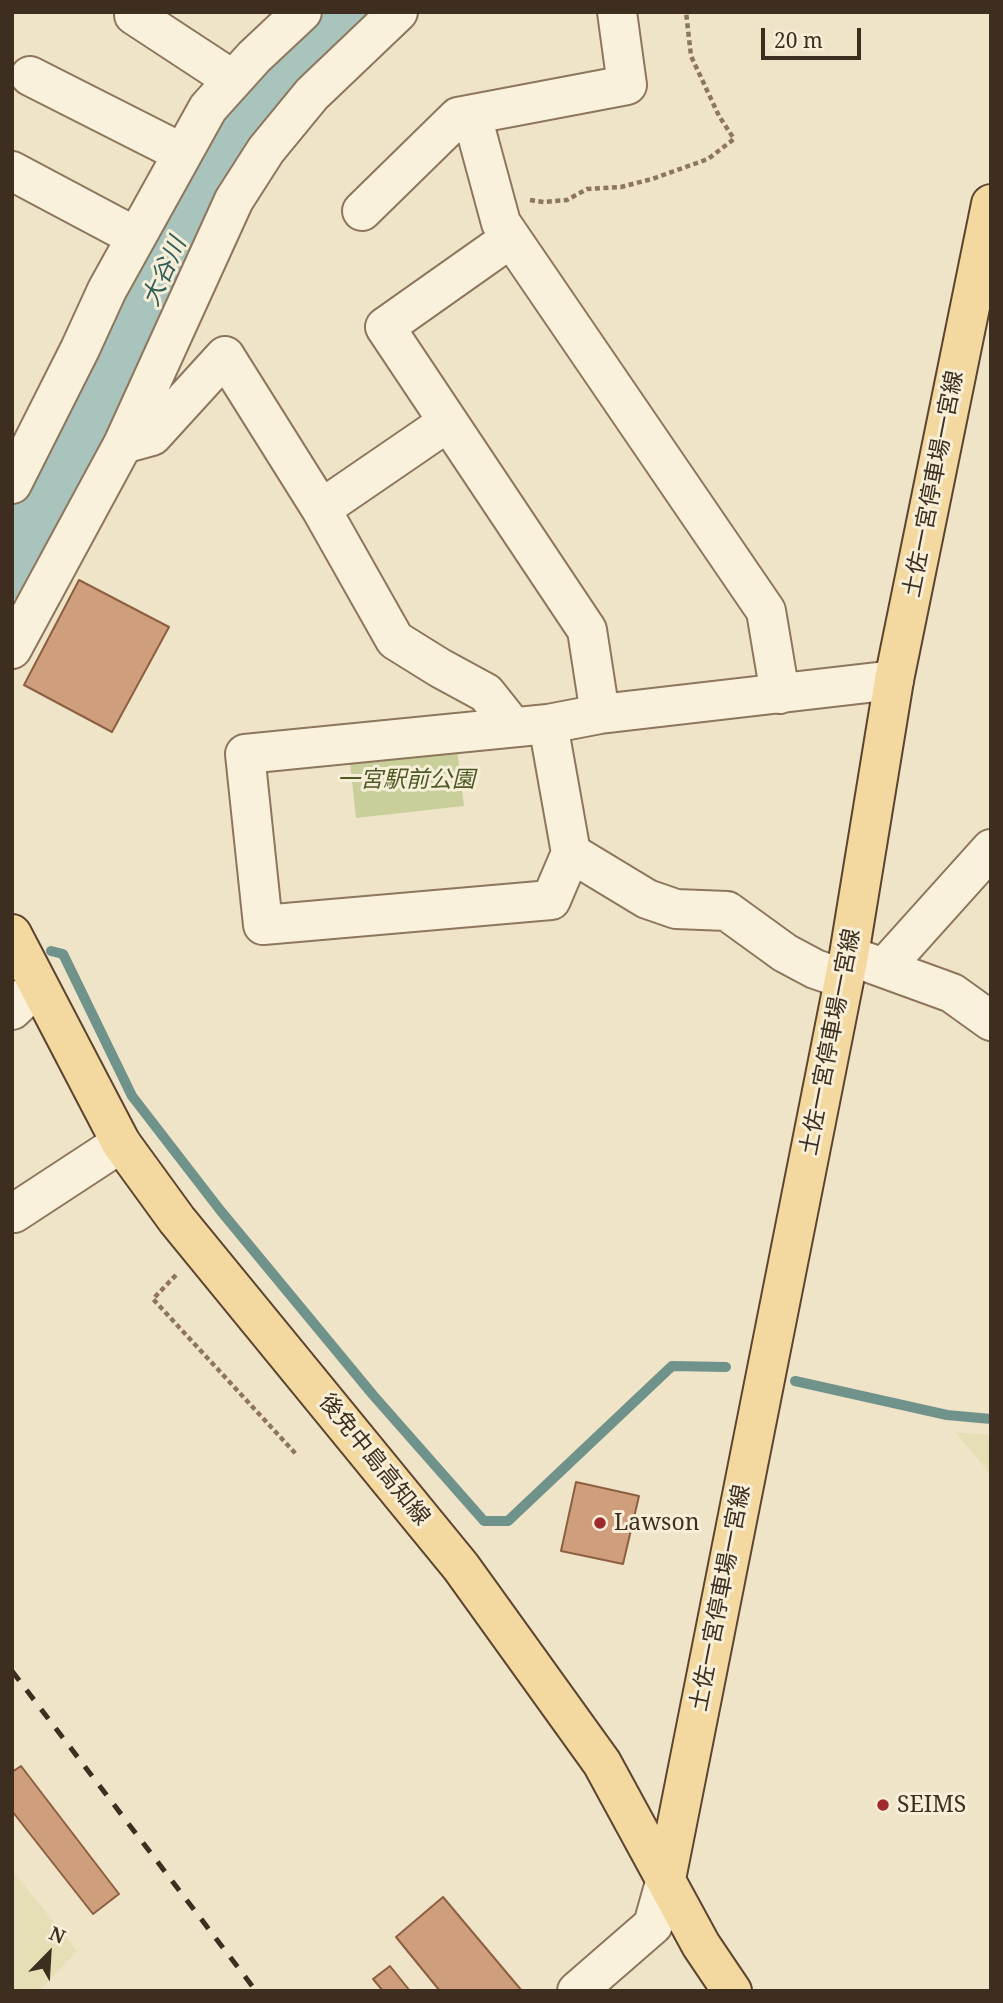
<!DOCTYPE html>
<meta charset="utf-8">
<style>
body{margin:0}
#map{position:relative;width:1003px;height:2003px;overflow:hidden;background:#f0e4c8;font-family:"Noto Serif",serif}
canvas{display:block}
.frame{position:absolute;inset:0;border:14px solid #3d2e20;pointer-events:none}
.north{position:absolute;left:14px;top:1919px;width:70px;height:70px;-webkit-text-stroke:5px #f7eed8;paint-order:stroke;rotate:24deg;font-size:19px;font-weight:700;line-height:28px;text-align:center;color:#3d2e20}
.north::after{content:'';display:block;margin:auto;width:24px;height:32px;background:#3d2e20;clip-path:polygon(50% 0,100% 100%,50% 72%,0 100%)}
.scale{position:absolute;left:761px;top:28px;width:100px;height:32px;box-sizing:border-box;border:4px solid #3d2e20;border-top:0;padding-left:9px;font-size:21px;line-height:24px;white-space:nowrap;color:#3d2e20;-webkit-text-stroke:5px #f7eed8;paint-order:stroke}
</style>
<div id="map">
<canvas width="1003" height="2003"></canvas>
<div class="frame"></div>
<div class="north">N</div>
<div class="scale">20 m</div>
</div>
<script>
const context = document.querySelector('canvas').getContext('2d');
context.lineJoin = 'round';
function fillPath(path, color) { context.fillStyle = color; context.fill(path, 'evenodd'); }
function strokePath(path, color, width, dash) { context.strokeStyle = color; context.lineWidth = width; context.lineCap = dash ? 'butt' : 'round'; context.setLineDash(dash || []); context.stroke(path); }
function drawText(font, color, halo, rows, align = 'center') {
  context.font = font + ' "Noto Serif","Noto Sans JP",serif'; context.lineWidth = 6; context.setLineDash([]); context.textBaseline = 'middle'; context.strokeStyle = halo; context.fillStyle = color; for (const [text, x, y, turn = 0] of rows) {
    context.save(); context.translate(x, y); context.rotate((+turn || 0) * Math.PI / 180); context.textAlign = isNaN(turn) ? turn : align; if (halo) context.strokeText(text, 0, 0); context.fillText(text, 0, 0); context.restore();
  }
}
fillPath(new Path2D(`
 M955,1432L991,1435V1475Z
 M12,1870L77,1951L39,1991H12Z`), '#e6deb5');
fillPath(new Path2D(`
 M456,741L464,806L356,818L349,753Z`), '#c9cf9b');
strokePath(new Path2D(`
 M51,951L63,954L132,1096L220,1210L373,1395L484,1521H508L672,1366L726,1367
 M795,1381L947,1415L991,1419`), '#6f938a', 10);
strokePath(new Path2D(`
 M12,569L138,334L159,279L212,174L240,136L368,12`), '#a9c4bc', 60);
const building = new Path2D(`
 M79,580L169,627L112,732L24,685Z
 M576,1482L639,1496L623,1564L561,1551Z
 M21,1766L119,1894L93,1914L12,1811V1772Z
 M443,1897L522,1991H440L396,1937Z
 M390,1966L410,1991H383L373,1979Z`);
fillPath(building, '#cf9f7d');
strokePath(building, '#8d5f41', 2);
const minor = new Path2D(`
 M134,12V15L233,80
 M30,76L182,153
 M472,116L501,223L766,611L780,694
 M12,171L136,237
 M362,211L458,117L627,85L617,12
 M511,238L385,327L587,630L600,714
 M123,444L152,436L225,356L321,509L395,640L440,668L486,693L513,727
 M12,484L80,349L107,290L208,108L254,57L302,12
 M321,509L448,422
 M12,649L123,444L234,200L266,150L312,94L398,12
 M548,724L571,853L551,900L263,925L245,754L548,724L600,714L894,680
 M571,853L647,899L676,909L727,911L785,953L815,969L844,979
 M864,961L952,993L991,1021
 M884,968L991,849
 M12,1010L38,985
 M14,1213L121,1143
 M577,1991L653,1925L666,1879`);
const major = new Path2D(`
 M12,934L121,1143L177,1220L461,1567L602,1763L701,1945L732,1991
 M666,1879L849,955L894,680L991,204`);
strokePath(minor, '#8d765c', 42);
strokePath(major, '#5b4430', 42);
strokePath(new Path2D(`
 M530,200L544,202L567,200L587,189L621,187L652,179L708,159L734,139L719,116L691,56L686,12
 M176,1275L153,1299L296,1454`), '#8d765c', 4.5, [5, 3.5]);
strokePath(minor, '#faf1dc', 38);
strokePath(major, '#f3d9a0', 38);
strokePath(new Path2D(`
 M12,1671L256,1991`), '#3d2e20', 5, [12, 12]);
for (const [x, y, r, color] of [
 [600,1523,7,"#9e2a2b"],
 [883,1805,7,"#9e2a2b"]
]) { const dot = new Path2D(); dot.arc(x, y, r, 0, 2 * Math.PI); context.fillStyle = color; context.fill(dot); strokePath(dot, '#f7eed8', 2.5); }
drawText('23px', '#3d2e20', '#f7eed8', [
 ["土佐一宮停車場一宮線",934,484,-79],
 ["土佐一宮停車場一宮線",831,1042,-79],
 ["後免中島高知線",374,1460,51],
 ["土佐一宮停車場一宮線",721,1598,-79]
]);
drawText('italic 23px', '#4d5a26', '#f7eed8', [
 ["一宮駅前公園",406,780]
]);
drawText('23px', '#3d2e20', '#f7eed8', [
 ["Lawson",614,1523],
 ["SEIMS",897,1805]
], 'left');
drawText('italic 24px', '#2f5d5a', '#f7eed8', [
 ["大谷川",165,272,-66]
]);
</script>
